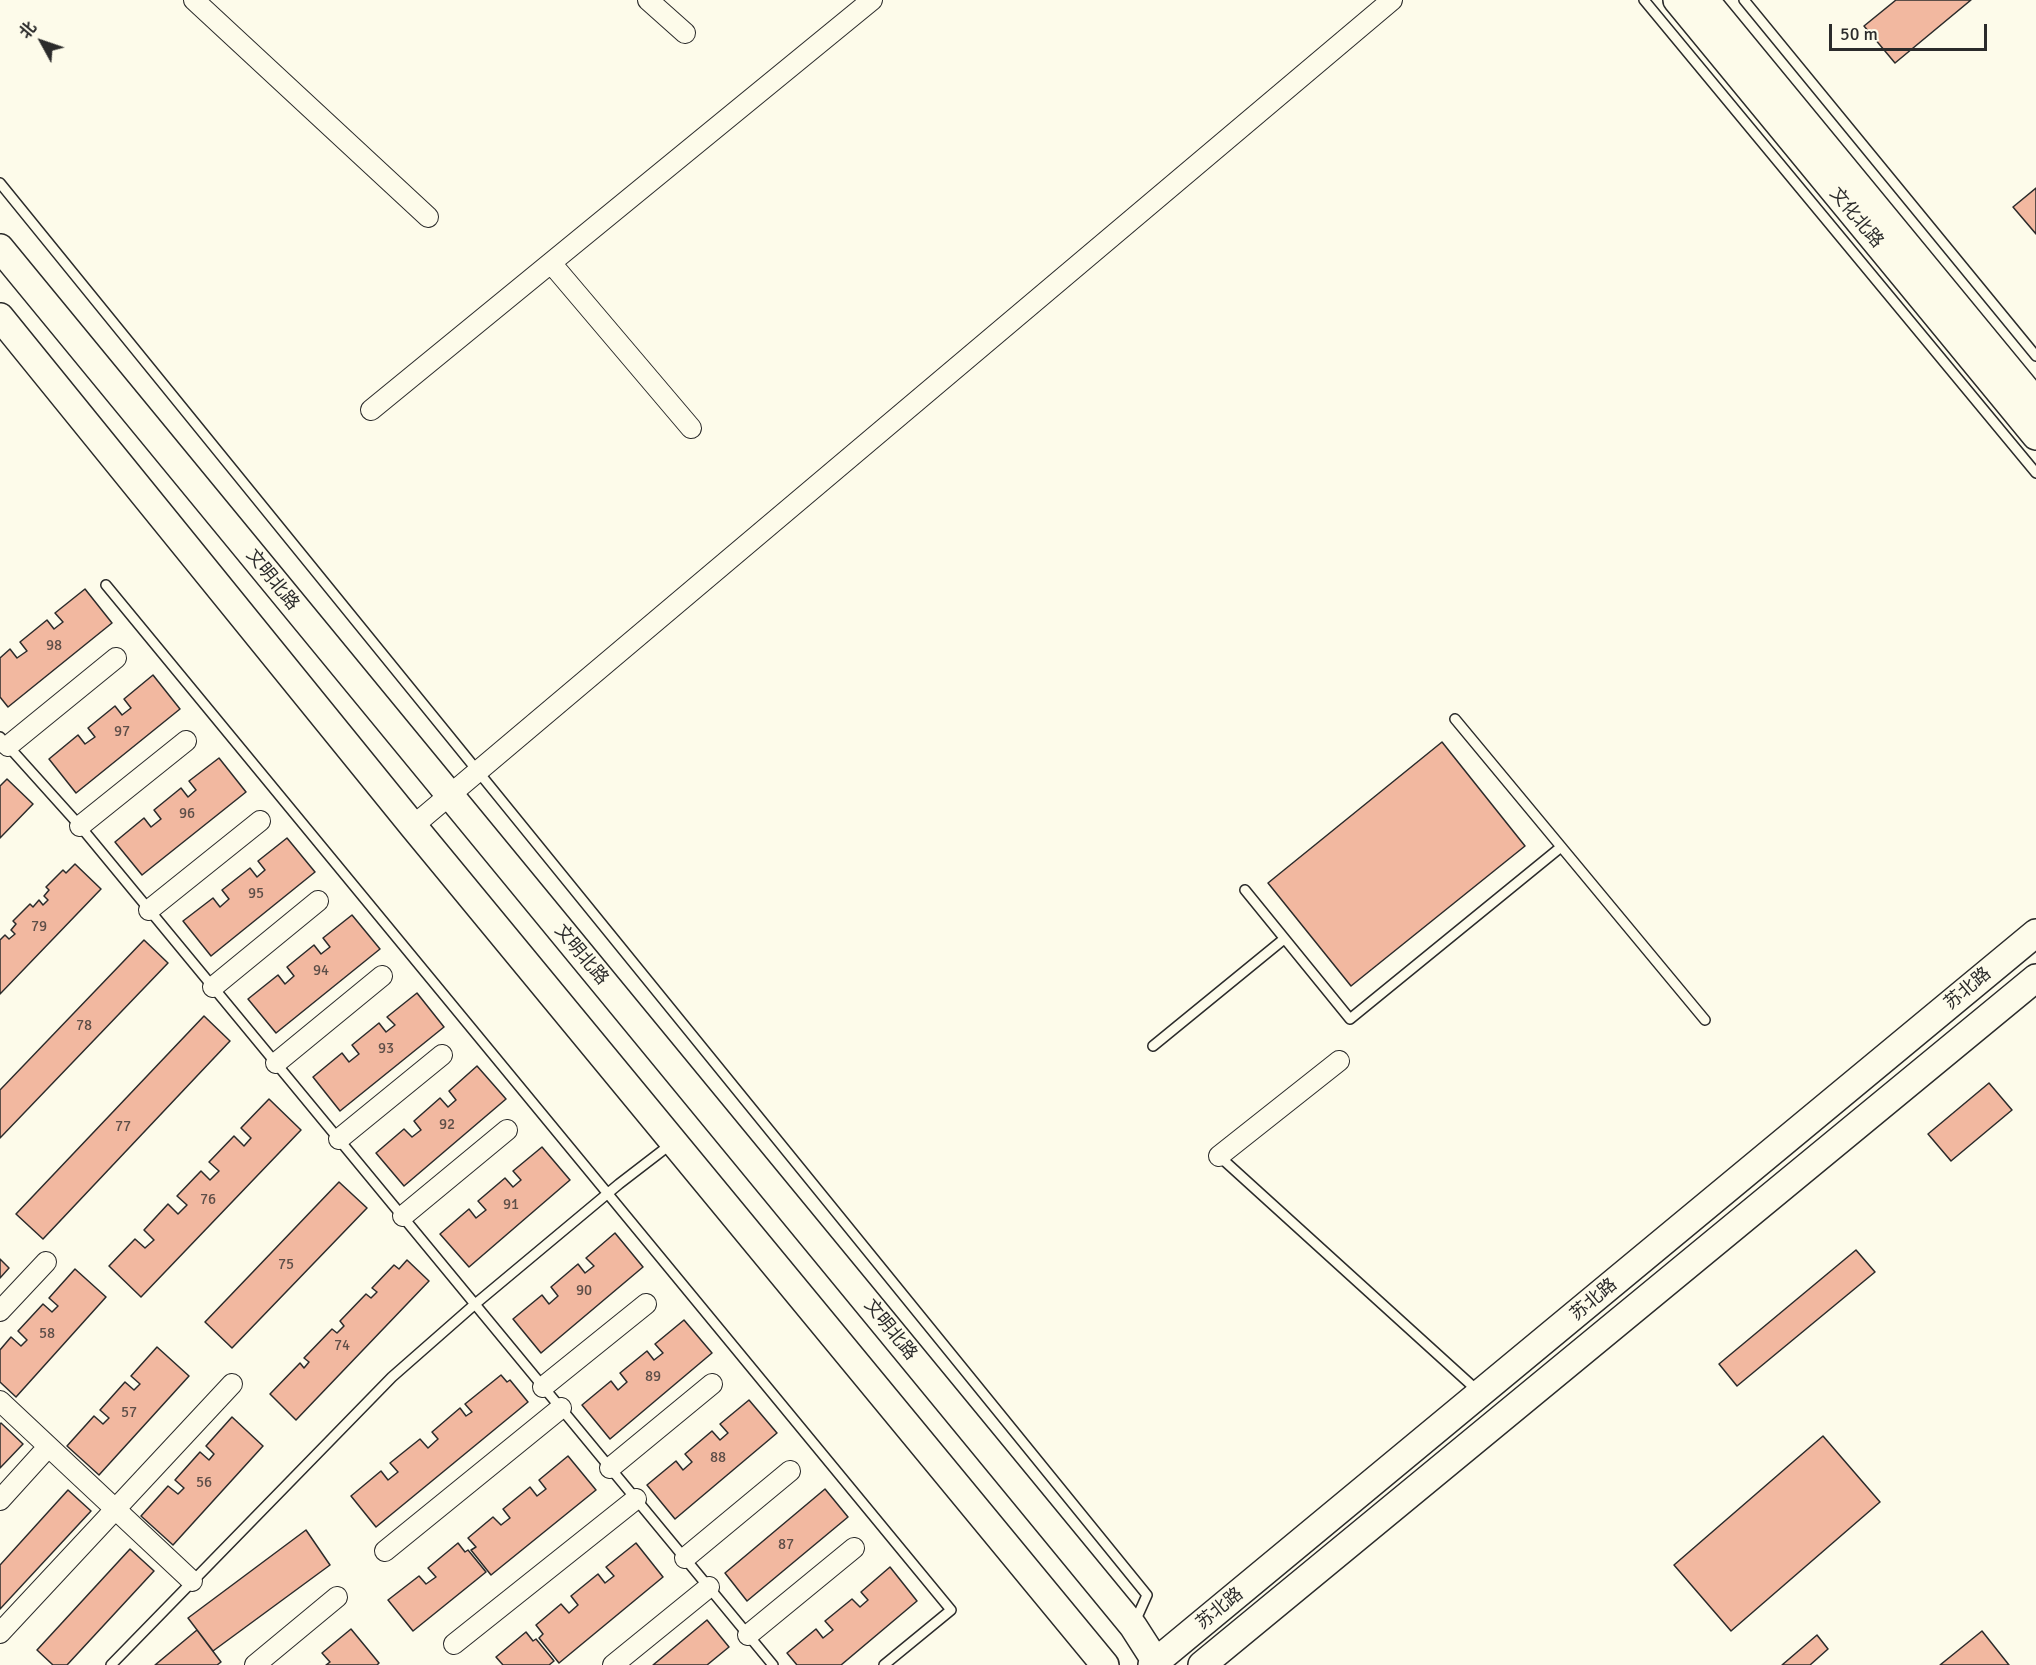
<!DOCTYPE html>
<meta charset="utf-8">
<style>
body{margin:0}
#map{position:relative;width:2036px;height:1665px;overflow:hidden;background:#fdfbea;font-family:Signika,"Noto Sans SC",sans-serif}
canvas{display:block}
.north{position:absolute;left:12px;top:12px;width:60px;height:60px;-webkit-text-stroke:4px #fdfbea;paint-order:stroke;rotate:310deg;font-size:16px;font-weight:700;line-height:24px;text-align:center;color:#2b2b2b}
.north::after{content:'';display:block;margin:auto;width:21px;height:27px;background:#2b2b2b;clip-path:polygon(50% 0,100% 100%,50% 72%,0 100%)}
.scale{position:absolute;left:1829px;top:24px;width:158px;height:27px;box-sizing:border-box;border:3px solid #2b2b2b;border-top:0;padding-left:8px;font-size:18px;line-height:21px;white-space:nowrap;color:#2b2b2b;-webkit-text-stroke:4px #fdfbea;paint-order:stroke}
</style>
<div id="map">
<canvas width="2036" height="1665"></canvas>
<div class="north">北</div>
<div class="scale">50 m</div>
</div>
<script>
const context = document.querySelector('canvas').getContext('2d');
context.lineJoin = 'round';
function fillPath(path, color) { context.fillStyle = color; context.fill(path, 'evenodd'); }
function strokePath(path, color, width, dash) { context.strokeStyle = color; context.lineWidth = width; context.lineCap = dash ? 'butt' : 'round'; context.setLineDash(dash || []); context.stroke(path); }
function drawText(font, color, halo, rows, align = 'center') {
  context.font = font + ' Signika,"Noto Sans SC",sans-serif'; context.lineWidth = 4.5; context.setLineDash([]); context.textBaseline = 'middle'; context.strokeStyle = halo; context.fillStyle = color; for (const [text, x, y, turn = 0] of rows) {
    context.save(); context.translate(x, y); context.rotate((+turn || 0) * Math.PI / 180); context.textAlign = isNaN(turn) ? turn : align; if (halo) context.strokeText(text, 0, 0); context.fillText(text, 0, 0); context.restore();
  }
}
const building = new Path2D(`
 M1896,0H1971L1895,63L1864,26Z
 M2036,188V234L2013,207Z
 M85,589L112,623L8,707L0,697V658L10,649L17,658L27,651L20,642L47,620L54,629L63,622L55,613Z
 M153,675L180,709L76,793L49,759L78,735L85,744L95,737L88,728L115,706L122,715L131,708L124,699Z
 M1442,742L1525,846L1351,986L1268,883Z
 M219,758L246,792L142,875L115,842L144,818L151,827L161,819L154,810L181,788L188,797L196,790L189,781Z
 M7,779L33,804L0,838V786Z
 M287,838L315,872L211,956L183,921L213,898L220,907L229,899L222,890L250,868L257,877L265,870L258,861Z
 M75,864L101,889L0,994V940L5,935L9,939L15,934L11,930L16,924L13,921L30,904L33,907L39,900L43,905L48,900L44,896L49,890L46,887L63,870L66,873Z
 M352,915L380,949L276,1033L248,999L278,975L285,984L294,976L287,967L314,945L321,954L330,947L323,938Z
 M144,940L168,963L0,1138V1090Z
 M417,993L444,1027L340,1111L313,1077L342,1053L349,1062L359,1054L352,1045L379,1023L386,1032L395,1025L387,1017Z
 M204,1016L230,1041L43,1239L16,1214Z
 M477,1066L506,1099L404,1186L376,1153L404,1129L412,1137L421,1130L414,1121L440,1098L448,1107L456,1100L449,1091Z
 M1989,1083L2012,1110L1951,1161L1928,1134Z
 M269,1099L301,1130L141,1297L109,1266L135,1239L145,1248L154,1240L144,1230L168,1204L178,1214L187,1205L177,1196L201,1171L210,1180L219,1171L209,1162L234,1136L244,1146L251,1138L241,1128Z
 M542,1147L570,1180L469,1267L440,1234L469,1209L476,1218L486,1210L478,1201L505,1178L513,1187L521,1180L513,1171Z
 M339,1182L367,1208L232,1348L205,1322Z
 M615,1233L643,1267L541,1353L513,1319L542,1295L549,1304L558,1296L551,1287L578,1264L585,1273L594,1266L586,1258Z
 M1856,1250L1875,1272L1737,1386L1719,1364Z
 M0,1259L9,1268L0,1278Z
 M407,1260L429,1281L296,1420L270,1394L300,1363L304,1368L309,1362L304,1358L332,1329L337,1333L344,1326L340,1321L366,1294L371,1298L377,1292L372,1288L394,1265L399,1269Z
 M75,1269L106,1297L16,1397L0,1382V1350L11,1337L21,1346L27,1340L18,1331L43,1304L52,1312L58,1306L49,1298Z
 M684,1320L712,1353L610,1439L582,1405L611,1381L618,1390L627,1382L620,1373L647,1351L654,1360L663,1353L655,1344Z
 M157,1347L189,1376L99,1475L67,1446L94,1416L103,1424L109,1418L100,1410L125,1382L134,1390L140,1384L131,1376Z
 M501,1375L507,1382L510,1380L528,1402L376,1527L351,1496L381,1471L388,1480L398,1472L390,1463L420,1439L428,1448L438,1439L432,1432L460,1408L466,1416L472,1412L465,1404Z
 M749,1400L777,1433L675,1519L647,1485L676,1461L683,1470L692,1462L685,1454L712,1431L720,1440L728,1433L720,1424Z
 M232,1417L263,1446L173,1545L141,1516L168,1486L178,1494L184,1488L175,1480L200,1452L209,1460L214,1454L206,1446Z
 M1,1423L23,1444L0,1468V1424Z
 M1823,1436L1880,1502L1731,1631L1674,1565Z
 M568,1456L596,1490L491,1575L471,1550L476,1547L468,1538L493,1517L501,1525L510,1518L503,1509L530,1487L537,1496L546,1489L539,1480Z
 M825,1489L848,1517L747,1601L725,1573Z
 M68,1490L91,1511L0,1609V1565Z
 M306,1530L330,1565L213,1651L188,1618Z
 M458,1543L465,1552L468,1550L486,1572L413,1631L388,1600L419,1576L426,1584L436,1577L428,1568Z
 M636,1543L663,1577L559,1663L539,1638L543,1634L536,1625L561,1604L569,1613L578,1605L571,1596L598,1574L605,1583L614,1576L606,1567Z
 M130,1549L154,1571L67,1665H53L37,1650Z
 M890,1567L917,1601L841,1665H797L787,1653L816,1629L823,1638L833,1630L825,1621L852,1599L860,1607L868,1600L861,1592Z
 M707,1620L729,1647L707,1665H653Z
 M351,1629L379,1663L377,1665H326L330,1662L322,1653Z
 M197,1630L221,1662L217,1665H155Z
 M1982,1631L2009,1665H1940Z
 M526,1632L533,1641L536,1639L554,1661L549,1665H503L496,1657Z
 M1817,1635L1828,1649L1810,1665H1782Z`);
fillPath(building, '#f2b8a0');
strokePath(building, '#2b2b2b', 1.5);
const lane = new Path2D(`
 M1644,0L2036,473
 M1744,0L2036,356
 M0,183L1147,1595L1134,1624
 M106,585L951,1610L884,1665
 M1455,719L1705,1020
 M0,737L80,826L773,1665
 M1245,890L1350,1019L1561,847
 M1153,1046L1284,939
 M1219,1156L1479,1392
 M111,1665L392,1377L474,1305L619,1184L671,1144`);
const street = new Path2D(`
 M194,0L428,217
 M648,0L685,33
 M551,263L691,428
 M371,410L872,0
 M8,746L116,658
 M80,826L186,741
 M413,826L1392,0
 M149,910L260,821
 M213,987L318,901
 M276,1063L382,976
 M339,1139L442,1055
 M1219,1156L1339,1061
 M403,1216L507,1130
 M0,1311L46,1262
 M543,1387L646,1304
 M0,1401L192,1581
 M610,1468L712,1384
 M0,1500L48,1447
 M385,1551L561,1408
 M685,1558L790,1471
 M0,1633L232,1384
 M748,1635L854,1548
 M454,1644L636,1499
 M255,1665L337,1597
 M613,1665L709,1587`);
const secondary = new Path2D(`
 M1677,0L2036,436
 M1705,0L2036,402
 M0,248L1133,1626L1158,1665
 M0,317L413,826L1105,1665
 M1152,1665L2036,933
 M1202,1665L2036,978`);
strokePath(lane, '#2b2b2b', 12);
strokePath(street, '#2b2b2b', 22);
strokePath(secondary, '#2b2b2b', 30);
strokePath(lane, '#fdfbea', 9);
strokePath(street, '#fdfbea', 20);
strokePath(secondary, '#fdfbea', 27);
drawText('15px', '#5d4e48', null, [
 ["98",54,646],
 ["97",122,732],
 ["96",187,814],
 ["95",256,894],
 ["79",39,927],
 ["94",321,971],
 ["78",84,1026],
 ["93",386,1049],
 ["92",447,1125],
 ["77",123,1127],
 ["76",208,1200],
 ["91",511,1205],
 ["75",286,1265],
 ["90",584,1291],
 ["58",47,1334],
 ["74",342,1346],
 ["89",653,1377],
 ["57",129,1413],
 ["88",718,1458],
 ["56",204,1483],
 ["87",786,1545]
]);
drawText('18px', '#2b2b2b', '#fdfbea', [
 ["文化北路",1856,218,50],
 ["文明北路",272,580,51],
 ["文明北路",581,955,50],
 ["苏北路",1968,989,-40],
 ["苏北路",1594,1300,-40],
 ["文明北路",890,1330,51],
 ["苏北路",1220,1609,-39]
]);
</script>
